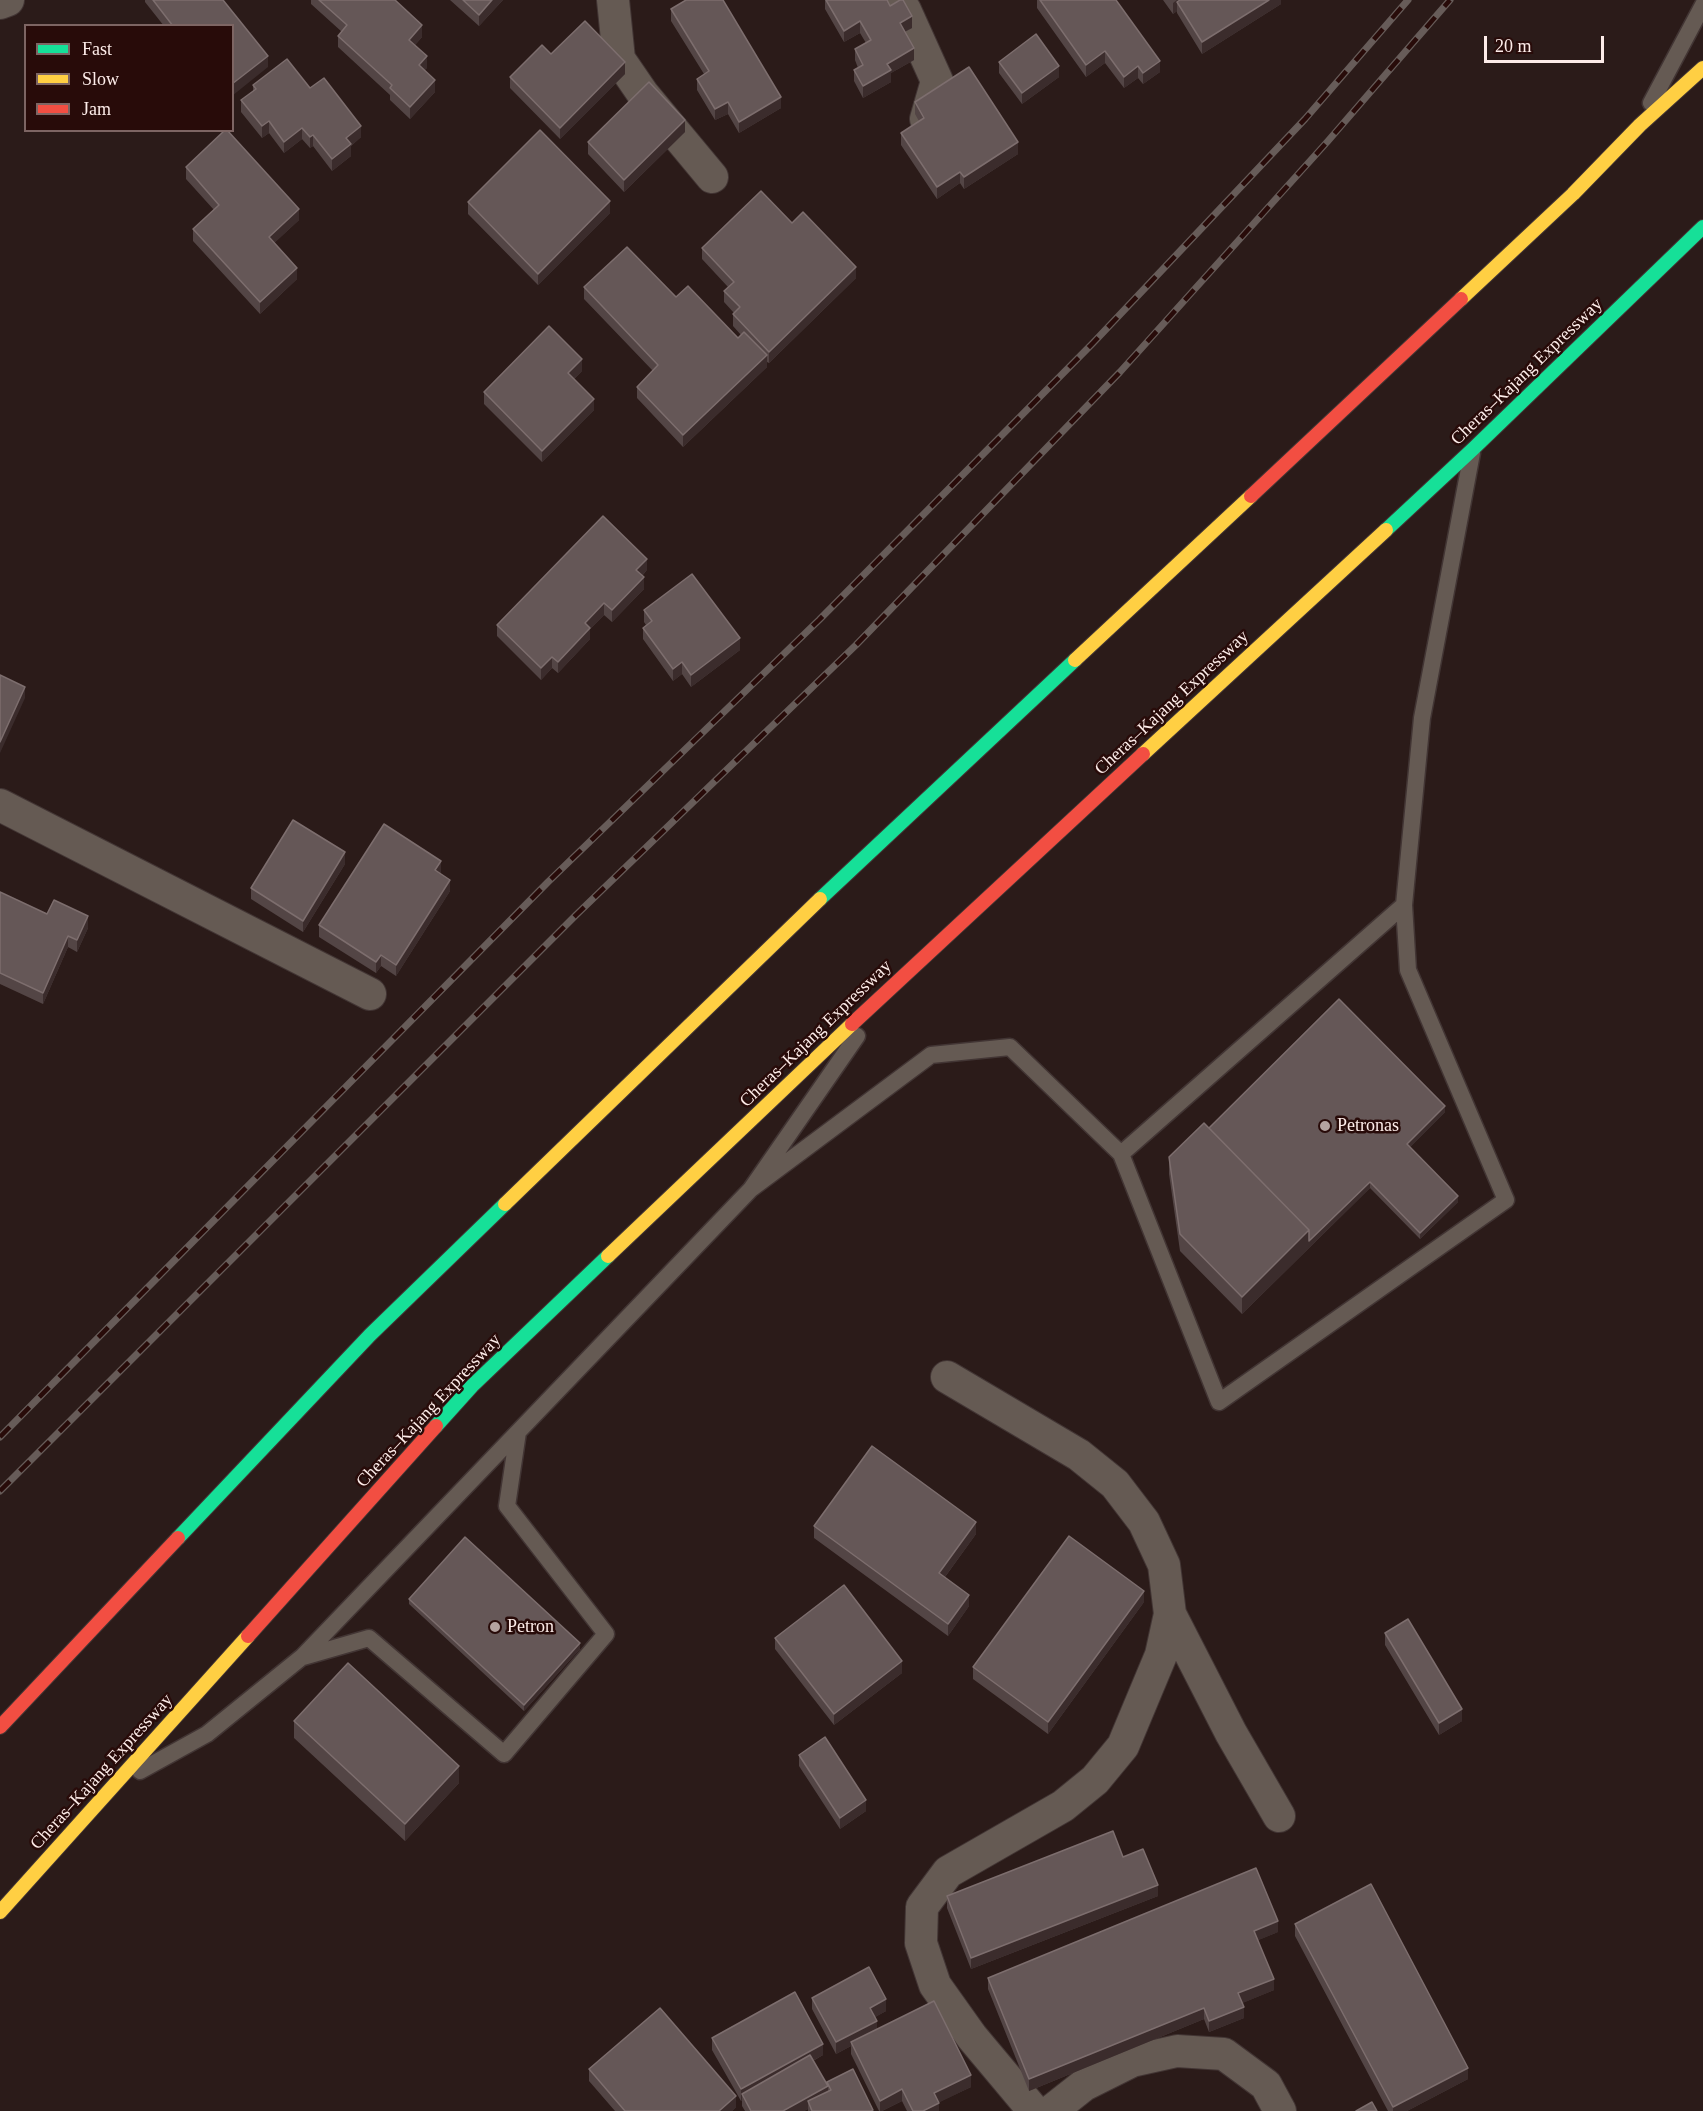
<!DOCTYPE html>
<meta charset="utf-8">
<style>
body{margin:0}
#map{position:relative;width:1703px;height:2111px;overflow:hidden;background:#2b1b19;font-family:"Times New Roman",serif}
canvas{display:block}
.legend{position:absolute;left:24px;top:24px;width:210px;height:108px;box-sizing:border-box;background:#280b09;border:2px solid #7d6563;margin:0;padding:8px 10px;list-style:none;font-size:18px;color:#fdece9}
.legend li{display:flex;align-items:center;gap:12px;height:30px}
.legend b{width:30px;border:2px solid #7d6563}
.scale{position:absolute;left:1484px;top:36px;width:120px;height:27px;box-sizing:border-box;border:3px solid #fdece9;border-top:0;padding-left:8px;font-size:18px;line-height:21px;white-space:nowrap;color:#fdece9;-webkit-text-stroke:4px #280b09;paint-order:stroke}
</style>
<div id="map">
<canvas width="1703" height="2111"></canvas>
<ul class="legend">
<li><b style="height:8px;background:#16e098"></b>Fast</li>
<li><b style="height:8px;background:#ffcf43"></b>Slow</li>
<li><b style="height:8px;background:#f24e42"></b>Jam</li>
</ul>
<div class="scale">20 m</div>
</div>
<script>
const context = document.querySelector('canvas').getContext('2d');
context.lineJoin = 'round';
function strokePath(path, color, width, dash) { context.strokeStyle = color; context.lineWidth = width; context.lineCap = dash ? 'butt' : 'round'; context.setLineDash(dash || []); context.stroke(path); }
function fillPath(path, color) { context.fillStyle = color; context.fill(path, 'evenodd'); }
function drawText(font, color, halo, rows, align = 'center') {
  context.font = font + ' "Times New Roman",serif'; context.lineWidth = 5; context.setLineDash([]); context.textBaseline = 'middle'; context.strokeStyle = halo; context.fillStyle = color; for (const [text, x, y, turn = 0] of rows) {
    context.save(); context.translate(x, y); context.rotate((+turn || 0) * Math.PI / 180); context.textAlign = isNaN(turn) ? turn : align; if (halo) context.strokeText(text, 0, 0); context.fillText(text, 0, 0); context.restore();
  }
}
const lane = new Path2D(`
 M1651,103L1703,5
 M1121,1154L1404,905
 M751,1189L931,1055L1010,1047L1121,1154L1219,1402L1506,1200L1408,970L1404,905L1422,718L1472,453
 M303,1657L369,1638L504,1754L606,1634L507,1506L518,1432
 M140,1771L207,1734L302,1657L751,1189L857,1036`);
const street = new Path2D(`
 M613,0L619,59L643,94L712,177
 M897,0L905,10L937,81L926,119
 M0,3L8,0
 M0,805L370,994
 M947,1377L1079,1455L1115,1484L1144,1522L1164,1565L1170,1614L1161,1655L1123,1746L1095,1780L1063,1806L948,1872L922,1907L921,1943L935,1985L972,2037L1034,2111
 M1170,1614L1231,1733L1279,1816
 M1051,2111L1084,2085L1132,2061L1177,2051L1224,2054L1266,2085L1280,2111`);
const fast = new Path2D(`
 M1386,530L1473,449L1703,227
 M820,899L1075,660
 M436,1426L472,1386L608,1256
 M178,1538L370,1335L505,1204`);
const slow = new Path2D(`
 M1461,299L1573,194L1640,125L1703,68
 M1075,660L1251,496
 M1143,754L1386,530
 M505,1204L820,899
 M608,1256L852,1024
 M0,1912L248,1636`);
const jam = new Path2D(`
 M1251,496L1461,299
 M852,1024L1143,754
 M248,1636L436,1426
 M0,1727L178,1538`);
strokePath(lane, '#423534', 19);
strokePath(street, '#423534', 34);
strokePath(fast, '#423534', 16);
strokePath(slow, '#423534', 16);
strokePath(jam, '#423534', 16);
strokePath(lane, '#655a53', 16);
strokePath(street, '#655a53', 32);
strokePath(fast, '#16e098', 14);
strokePath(slow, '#ffcf43', 14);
strokePath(jam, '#f24e42', 14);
const rail = new Path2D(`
 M0,1437L548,882L819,620L1093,343L1305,119L1408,0
 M0,1491L576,915L856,645L1120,372L1328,141L1450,0`);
strokePath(rail, '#675c59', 7);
strokePath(rail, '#280b09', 4.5, [14]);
fillPath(new Path2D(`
 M145,0H223L268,67L232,26H164L145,2Z
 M311,0H395L422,37L415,45L427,68L424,70L435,92L410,119L390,100V95L338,47V36L342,32L311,4Z
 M450,0H503L479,26Z
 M825,0H887L890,6L912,28L905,32L914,60L891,73V82L863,98L854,81V70L858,68L855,60V49L866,43L860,33L844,42L825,9Z
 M1037,0H1116L1160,72L1143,84L1138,78L1124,88L1105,63L1086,77L1037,8Z
 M1163,0H1281V4L1202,54L1177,13V11L1173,14Z
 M671,9L781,108L739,133L728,114L715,120L697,90V79L704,74L671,21Z
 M551,54L625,74L560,139L510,88V77Z
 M999,62L1059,77L1022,104L999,73Z
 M253,85L310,88L361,137L351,146V156L332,171L313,146L310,148L302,139L284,153L269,133L262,138L241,112V100L253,91Z
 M915,102L1018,154L964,189L960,183L937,199L901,145V133L919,121L915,114Z
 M685,132L624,192L588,154V142Z
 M186,167L299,220L274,243L297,279L260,314L193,241V229L214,210L186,179Z
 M468,202L610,213L538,285L468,214Z
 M702,248L856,278L769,363L767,362V367L683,447L637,398V387L653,371L584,299V287L676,297L738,338L741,335L733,326V314L734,313L724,302V291L728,287L702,259Z
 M582,371L574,379L594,410L542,462L484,404V392Z
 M647,570L642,576L644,589L612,622L604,615L590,629V639L558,673L552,668L541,680L497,636V625Z
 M644,610L740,650L691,687L682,674L673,681L643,639V628L646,625L644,622Z
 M345,864L303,932L251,899V888Z
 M441,873L440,874L450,891L396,976L381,966L376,973L319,937V925Z
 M0,892L47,914L88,928L77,952L68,947L43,1004L0,984Z
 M1445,1112L1410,1147L1458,1202L1420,1239L1370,1188L1242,1314L1180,1251L1169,1174V1157L1209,1128Z
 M814,1526L976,1534L945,1577L969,1606L948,1636L814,1538Z
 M409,1599L580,1649L524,1711L409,1604Z
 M1144,1602L1048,1734L973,1679V1667Z
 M1385,1633L1462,1721L1439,1735L1385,1645Z
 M775,1638L902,1673L834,1725L775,1649Z
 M294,1721L459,1783L405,1841L294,1738Z
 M799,1755L866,1811L840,1829L799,1766Z
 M1123,1857L1158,1896L971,1969L947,1908V1896Z
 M1295,1924L1468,2079L1407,2111H1388L1295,1936Z
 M1278,1932L1258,1940L1274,1990L1242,2003L1244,2018L1209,2032L1204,2019L1029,2091L988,1989V1978Z
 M812,1998L886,2011L875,2017L877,2030L971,2087L939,2102V2111H907L902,2101L882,2111H879L851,2054V2046L836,2054L812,2009Z
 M712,2038L823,2055L813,2061L827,2084V2082L873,2111H808V2109L804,2111H745L742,2106V2100L741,2101L712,2050Z
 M589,2069L736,2107L732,2111H615L589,2081Z`), '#534545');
fillPath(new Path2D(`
 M492,0H503L479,26V15Z
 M1177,0H1193L1177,2V11L1173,14V3Z
 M1269,0H1281V4L1202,54V42Z
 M912,16V28L900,34V23Z
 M860,21V33L844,42V31Z
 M422,25V37L409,52V40Z
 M914,48V60L891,73V82L863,98V86L887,64Z
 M1105,51V63L1086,77V65Z
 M268,56V67L232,96V84Z
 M427,56V68L419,77V65Z
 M1160,61V72L1143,84V73Z
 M625,62V74L560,139V128Z
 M1059,66V77L1022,104V93Z
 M1138,66V78L1124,88V77Z
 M435,80V92L410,119V107Z
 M781,97V108L739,133V122Z
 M728,102V114L715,120V109Z
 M685,120V132L624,192V180Z
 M269,121V133L262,138V126Z
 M361,126V137L351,146V156L332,171V159L346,138Z
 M302,128V139L284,153V142Z
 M313,135V146L310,148V137Z
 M1018,142V154L964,189V177Z
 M960,172V183L937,199V187Z
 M610,201V213L538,285V274Z
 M299,209V220L269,248V237Z
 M856,267V278L769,363V352Z
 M297,268V279L260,314V302Z
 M767,355V367L683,447V435Z
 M582,359V371L568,384V373Z
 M594,399V410L542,462V451Z
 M647,559V570L636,582V570Z
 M644,577V589L612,622V610Z
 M604,603V615L590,629V639L558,673V662L585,623Z
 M740,638V650L691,687V675Z
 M552,657V668L541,680V668Z
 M682,662V674L673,681V669Z
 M25,687V698L0,753V742Z
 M345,852V864L303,932V921Z
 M441,861V873L435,882V870Z
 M450,880V891L396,976V965Z
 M88,916V928L77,952V940Z
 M68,936V947L43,1004V993Z
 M381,955V966L376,973V962Z
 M1445,1106V1112L1407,1150V1144Z
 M1370,1182V1188L1242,1314V1297L1309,1230Z
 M1458,1196V1202L1420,1239V1233Z
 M976,1522V1534L939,1585V1573Z
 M1144,1591V1602L1048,1734V1722Z
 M969,1595V1606L948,1636V1624Z
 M580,1643V1649L524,1711V1705Z
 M902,1661V1673L834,1725V1714Z
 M1462,1709V1721L1439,1735V1723Z
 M459,1766V1783L405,1841V1824Z
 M866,1800V1811L840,1829V1818Z
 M1158,1885V1896L971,1969V1958Z
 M1278,1921V1932L1254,1942V1931Z
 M1274,1979V1990L1238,2005V1993Z
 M886,1999V2011L870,2020V2008Z
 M1244,2007V2018L1209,2032V2021Z
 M1204,2008V2019L1029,2091V2079Z
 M877,2021V2033L851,2042V2046L836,2054V2042Z
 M823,2044V2055L744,2099L742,2094V2100L741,2101V2089Z
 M1468,2068V2079L1407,2111H1393V2107Z
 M971,2075V2087L934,2105V2093Z
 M828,2086V2097L808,2101V2109L804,2111H783Z
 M902,2089V2101L882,2111H880V2101Z
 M736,2096V2107L732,2111H719Z
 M939,2103V2111H923Z`), '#3b2c2c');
const building = new Path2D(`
 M153,0H223L268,56L232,84V26H173Z
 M319,0H395L422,25L409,40L427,56L419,65L435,80L410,107L390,88L392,85L338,36L347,25Z
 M463,0H492L479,15Z
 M686,0H723L781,97L739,122L728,102L715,109L697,79L709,71L671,9Z
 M826,0H887L890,6L900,0H903L912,16L900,23L914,48L887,64L891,70L863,86L854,70L863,65L855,49L871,40L860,21L844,31Z
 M1040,0H1116L1160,61L1143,73L1138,66L1124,77L1105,51L1086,65Z
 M1180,0H1269L1202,42L1177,2Z
 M585,21L625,62L560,128L510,77L542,45L551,54Z
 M1036,34L1059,66L1022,93L999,62Z
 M287,59L310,88L324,78L361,126L346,138L351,144L332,159L313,135L310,137L302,128L284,142L269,121L262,126L241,100L256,89L253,85Z
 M969,67L1018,142L964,177L960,172L937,187L901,133L924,118L915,102Z
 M649,82L685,120L624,180L588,142Z
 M225,130H227L299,209L269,237L297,268L260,302L193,229L219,205L186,167Z
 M540,130L610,201L538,274L468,202Z
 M761,191L792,223L803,212L856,267L769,352L733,314L740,307L724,291L734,282L702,248Z
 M627,247L676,297L688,286L738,338L744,332L767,355L683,435L637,387L658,365L584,287Z
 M549,326L582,359L568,373L594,399L542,451L484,392Z
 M603,516L647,559L636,570L644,577L612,610L604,603L585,623L590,628L558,662L552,657L541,668L497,625Z
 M692,574L740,638L691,675L682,662L673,669L643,628L652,621L644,610Z
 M0,675L25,687L0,742Z
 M293,820L345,852L303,921L251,888Z
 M384,824L441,861L435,870L450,880L396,965L381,955L376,962L319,925Z
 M0,892L47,914L54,900L88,916L77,940L68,936L43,993L0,973Z
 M1339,999L1445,1106L1407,1144L1458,1196L1420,1233L1370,1182L1309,1241V1230L1209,1128Z
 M1204,1123L1309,1230L1242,1297L1180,1234L1169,1157Z
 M872,1446L976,1522L939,1573L969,1595L948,1624L814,1526Z
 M1069,1536L1144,1591L1048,1722L973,1667Z
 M465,1537L580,1643L524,1705L409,1599Z
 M844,1585L902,1661L834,1714L775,1638Z
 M1408,1619L1462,1709L1439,1723L1385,1633Z
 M348,1663L459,1766L405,1824L294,1721Z
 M825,1737L866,1800L840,1818L799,1755Z
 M1113,1831L1123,1857L1143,1849L1158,1885L971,1958L947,1896Z
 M1256,1868L1278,1921L1254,1931L1274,1979L1238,1993L1244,2007L1209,2021L1204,2008L1029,2079L988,1978Z
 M1371,1884L1468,2068L1393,2107L1295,1924Z
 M869,1967L886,1999L870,2008L877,2021L836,2042L812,1998Z
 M795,1992L823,2044L741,2089L712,2038Z
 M934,2001L971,2075L934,2093L939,2103L923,2111H913L902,2089L880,2101L851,2042Z
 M660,2008L736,2096L719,2111H625L589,2069Z
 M810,2055L828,2086L783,2111H751L742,2094Z
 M853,2069L873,2110L871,2111H812L808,2101L831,2090L827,2082Z
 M1372,2102L1377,2111H1356Z`);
fillPath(building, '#655757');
strokePath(building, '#7d6e6e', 1.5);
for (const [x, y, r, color] of [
 [1325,1126,6,"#b4a3a0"],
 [495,1627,6,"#b4a3a0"]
]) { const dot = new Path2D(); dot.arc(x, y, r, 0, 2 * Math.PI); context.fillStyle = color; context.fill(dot); strokePath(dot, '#280b09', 2); }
drawText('18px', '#fdece9', '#280b09', [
 ["Cheras–Kajang Expressway",1527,372,-44],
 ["Cheras–Kajang Expressway",1172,703,-43],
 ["Cheras–Kajang Expressway",816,1034,-44],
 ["Cheras–Kajang Expressway",429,1411,-47],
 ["Cheras–Kajang Expressway",102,1772,-48]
]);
drawText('18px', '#fdece9', '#280b09', [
 ["Petronas",1337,1126],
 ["Petron",507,1627]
], 'left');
</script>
